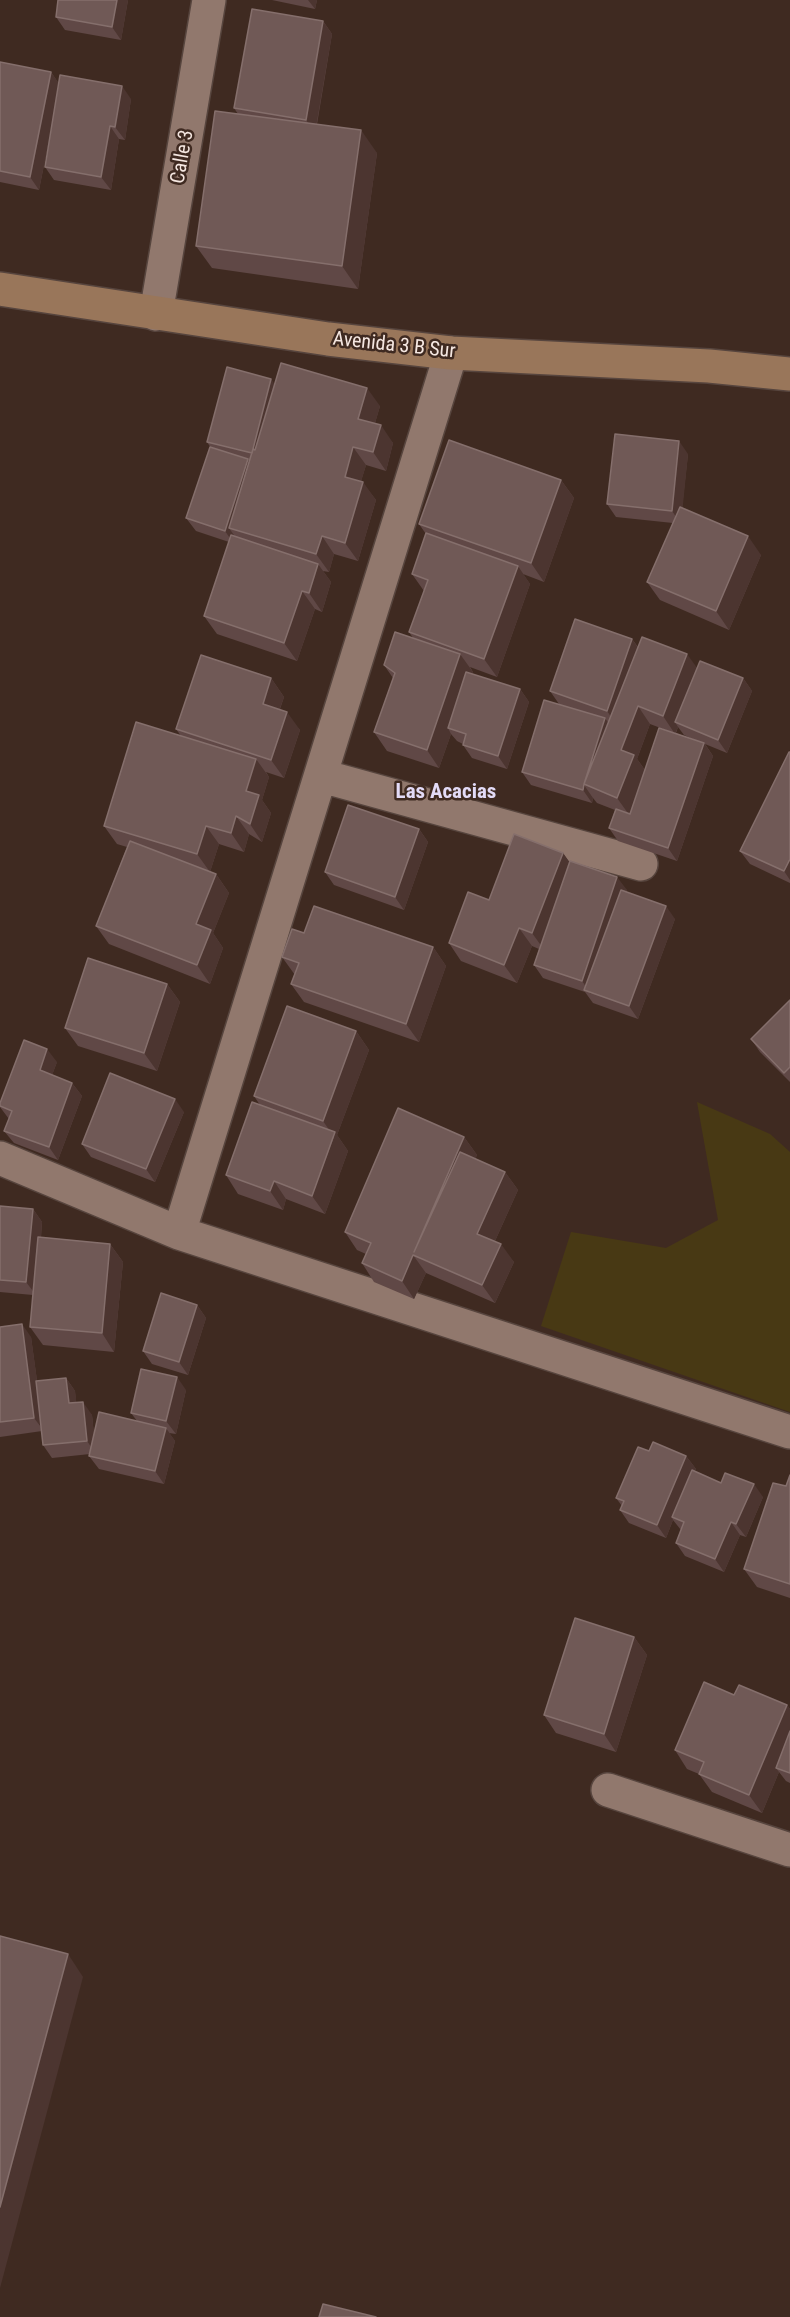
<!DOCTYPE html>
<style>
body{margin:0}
canvas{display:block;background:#3f2a21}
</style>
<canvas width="790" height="2317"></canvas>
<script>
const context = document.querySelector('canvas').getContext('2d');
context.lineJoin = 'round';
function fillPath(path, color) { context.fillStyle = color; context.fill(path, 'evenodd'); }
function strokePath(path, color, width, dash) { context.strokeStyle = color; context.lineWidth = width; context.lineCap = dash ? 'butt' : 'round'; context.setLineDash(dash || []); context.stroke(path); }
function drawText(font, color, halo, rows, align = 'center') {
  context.font = font + ' "Roboto Condensed",sans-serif'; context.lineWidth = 5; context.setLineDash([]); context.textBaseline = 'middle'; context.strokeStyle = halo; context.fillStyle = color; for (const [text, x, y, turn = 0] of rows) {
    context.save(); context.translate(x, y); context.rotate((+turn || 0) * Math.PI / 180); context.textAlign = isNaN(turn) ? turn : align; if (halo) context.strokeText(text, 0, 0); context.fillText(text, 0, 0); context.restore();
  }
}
fillPath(new Path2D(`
 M697,1102L770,1134L790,1152V1412L541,1326L571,1232L666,1248L718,1220Z`), '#483914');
const street = new Path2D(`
 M156,314L209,0
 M322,776L641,864
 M0,1158L179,1233L790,1432
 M179,1233L451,353
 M608,1790L790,1850`);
const secondary = new Path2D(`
 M0,289L328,339L451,353L709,366L790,374`);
strokePath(street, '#57453e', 36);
strokePath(secondary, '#57453e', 36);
strokePath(street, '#91786d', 33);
strokePath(secondary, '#99765a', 33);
fillPath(new Path2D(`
 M58,0H128L121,40L65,30L56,17Z
 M272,0H317L315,9Z
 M323,21L332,34L317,124L377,153L358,289L212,268L196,246L238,114L234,108Z
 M0,62L51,72L59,84L131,99L125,140L119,139L111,190L54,180L45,167L54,115L39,190L0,182Z
 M275,384L380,406L375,423L393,443L386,471L366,465L361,481L376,500L358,561L334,554L329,572L323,571L331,582L322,612L315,609L297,661L217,634L204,616L229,542L196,531L186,518L211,448L207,442Z
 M688,454L682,508L761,555L729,630L660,600L647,582L673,523L616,517L607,504Z
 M561,480L574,498L544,582L523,574L530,584L497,677L470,667L473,672L472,674L520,689L529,702L507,769L472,758L463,745V744L457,741L451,734L439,768L387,751L374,732L393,678L384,665L413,638L409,632L424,591L412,574L426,534L419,524Z
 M632,639L638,647L697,668L743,678L752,691L727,753L705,744L713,756L677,861L618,841L609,828L615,810L597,803L593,798L592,803L531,785L522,772L559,704L550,691ZM650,724L666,730L645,770L637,759ZM678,727L684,735L697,741L676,733Z
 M271,678L284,697L280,709L300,730L284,778L266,772L269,777L262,800L271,813L262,842L249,834L244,852L219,844L210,872L216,874L229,893L213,933L223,948L210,984L109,944L96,926L127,847L117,844L104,826L181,736L176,729Z
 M790,752V883L750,864L740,851Z
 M419,829L428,842L404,910L334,885L325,872Z
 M563,853L569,862L627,890L626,892L675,919L638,1019L593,1003L585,992L543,978L534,965L539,949L532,946L517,983L461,961L449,943L489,900Z
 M304,933L433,947L446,966L419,1042L304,1002L291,984L295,975L282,957Z
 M167,984L180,1002L157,1071L78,1046L65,1028Z
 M790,1000V1082L760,1052L751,1039Z
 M356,1031L369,1050L337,1135L348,1151L325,1214L286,1199L283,1210L238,1194L226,1175L260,1105L254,1096Z
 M57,1062L52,1075L72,1083L82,1096L58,1160L14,1143L4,1131L9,1119L0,1107V1103Z
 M184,1112L155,1182L91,1157L82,1144Z
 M464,1137L477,1155L475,1159L505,1172L518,1190L495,1241L514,1262L495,1303L426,1273L414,1299L374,1282L362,1263L366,1254L357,1250L345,1232Z
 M0,1206L33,1209L42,1222L41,1237L110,1244L123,1262L114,1352L43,1345L30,1327L33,1295L0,1292Z
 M197,1305L206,1318L188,1375L152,1364L143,1351Z
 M0,1327L31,1337L37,1381L66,1378L75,1391L76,1403L92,1415L94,1435L137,1421L131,1413L186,1390L176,1434L169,1433L175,1441L164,1484L99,1469L89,1456L90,1454L52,1458L43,1445L42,1431L0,1437Z
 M649,1451L686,1456L696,1469L694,1471L721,1483L763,1497L746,1537L740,1535L724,1572L685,1556L676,1543L681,1530L673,1520L666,1538L629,1523L620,1510L622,1506L616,1498Z
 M790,1475V1598L757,1587L744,1569L786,1486Z
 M634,1637L647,1655L616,1752L556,1733L544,1715Z
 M734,1695L787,1705L790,1709V1783L786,1781L779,1772L762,1813L712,1792L699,1774L687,1769L675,1750Z`), '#604846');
fillPath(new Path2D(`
 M117,0H128L121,40L112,27Z
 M308,0H317L315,9Z
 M323,21L332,34L315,133L306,120Z
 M51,72L60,85L39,190L30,177Z
 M122,86L131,99L125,140L115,127Z
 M110,126L119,139L111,190L101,177Z
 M361,130L377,153L358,289L342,266Z
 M271,379L280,392L261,466L252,453Z
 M367,388L380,406L371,437L358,419Z
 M381,425L393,443L386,471L373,452Z
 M679,441L688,454L681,524L672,511Z
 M353,447L366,465L357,495L345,477Z
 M248,459L257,472L229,528L236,538L234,544L225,531Z
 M561,480L574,498L544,582L531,563Z
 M363,482L376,500L358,561L345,543Z
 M322,536L334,554L329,572L316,554Z
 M748,536L761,555L729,630L716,611Z
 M318,564L331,582L322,612L309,593Z
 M518,566L530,584L497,677L484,659Z
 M302,591L315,609L297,661L284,643Z
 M632,639L641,652L616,724L607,711Z
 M460,654L473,672L453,730L448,728L451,734L439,768L427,750Z
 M687,654L700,672L675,722L678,727L675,734L663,716Z
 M271,678L284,697L275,722L263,704Z
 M743,678L752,691L727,753L718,740Z
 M520,689L529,702L507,769L498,756Z
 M638,706L650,724L637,759L647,773L630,816L617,798L621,750Z
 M287,712L300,730L284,778L271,760Z
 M605,718L614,731L584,785Z
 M704,743L713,756L677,861L668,848Z
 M256,759L269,777L262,800L271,813L262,842L250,824L246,791Z
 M584,785L593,798L592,803L583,790Z
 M236,816L249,834L244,852L231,833Z
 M206,826L219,844L210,872L197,854Z
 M419,829L428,842L404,910L395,897Z
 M563,853L576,871L545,951L532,933Z
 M790,859V880L784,871Z
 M216,874L229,893L213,933L223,948L210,984L197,965L196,924Z
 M617,877L627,890L591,994L582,981Z
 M666,906L675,919L638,1019L629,1006Z
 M519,928L532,946L517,983L504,965Z
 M433,947L446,966L419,1042L406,1024Z
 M167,984L180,1002L157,1071L144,1053Z
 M356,1031L369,1050L337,1135L348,1151L325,1214L312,1196L334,1137L323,1121Z
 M47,1049L57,1062L49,1083L40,1070Z
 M72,1083L82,1096L58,1160L49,1147Z
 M175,1099L184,1112L155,1182L146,1169Z
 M464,1137L477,1155L430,1262L414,1252Z
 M505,1172L518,1190L490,1252L477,1234Z
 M274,1181L286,1199L283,1210L270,1191Z
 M33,1209L42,1222L36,1295L26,1282Z
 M110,1244L123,1262L114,1352L102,1333Z
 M501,1244L514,1262L495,1303L482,1285Z
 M413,1255L426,1273L414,1299L402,1281Z
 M197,1305L206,1318L188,1375L179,1362Z
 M22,1324L31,1337L44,1431L34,1418Z
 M177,1377L186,1390L176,1434L166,1421Z
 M66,1378L75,1391L78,1416L69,1403Z
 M83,1402L92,1415L96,1454L87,1441Z
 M166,1428L175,1441L164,1484L155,1471Z
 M686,1456L696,1469L674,1518L672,1517L673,1520L666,1538L657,1525Z
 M754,1484L763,1497L746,1537L736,1524Z
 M731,1522L740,1535L724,1572L715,1559Z
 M634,1637L647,1655L616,1752L604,1734Z
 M787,1705L790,1709V1747L776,1768L779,1772L762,1813L749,1795Z
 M68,1954L83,1977L0,2288V2207Z`), '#4c3530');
const building = new Path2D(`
 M58,0H117L112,27L56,17Z
 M252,9L323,21L306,120L234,108Z
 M0,62L51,72L30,177L0,171Z
 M60,75L122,86L115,127L110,126L101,177L45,167Z
 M215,111L361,130L342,266L196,246Z
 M281,363L367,388L358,419L381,425L373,452L353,447L345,477L363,482L345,543L322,536L316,554L229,528L253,449L255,450Z
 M227,367L271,379L252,453L207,442Z
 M615,434L679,441L672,511L607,504Z
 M449,440L561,480L531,563L419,524Z
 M210,447L248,459L225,531L186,518Z
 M680,507L748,536L716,611L647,582Z
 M426,533L518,566L484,659L409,632L428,580L412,574Z
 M231,535L318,564L309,593L302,591L284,643L204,616Z
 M575,619L632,639L607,711L550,691Z
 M395,632L460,654L427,750L374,732L395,673L384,665Z
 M642,637L687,654L663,716L638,706L621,750L634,755L617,798L584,784Z
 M201,655L271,678L263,704L287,712L271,760L176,729Z
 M700,661L743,678L718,740L675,722Z
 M466,672L520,689L498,756L463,745L466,734L448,728Z
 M544,700L605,718L584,784L583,790L522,772Z
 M136,722L256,759L246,791L259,795L250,824L236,816L231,833L206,826L197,854L104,826Z
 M659,728L704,743L668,848L609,828L616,809L630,814Z
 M789,752H790V859L784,871L740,851Z
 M348,805L419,829L395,897L325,872Z
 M514,834L563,853L532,933L519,928L504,965L449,943L468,892L489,900Z
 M130,841L216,874L196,924L211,930L197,965L96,926Z
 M570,861L617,877L582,981L534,965Z
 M621,890L666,906L629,1006L584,990Z
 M314,906L433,947L406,1024L291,984L299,963L282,957L292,929L304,933Z
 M88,958L167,984L144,1053L65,1028Z
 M790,1000V1067L784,1073L751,1039Z
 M287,1006L356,1031L323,1121L254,1096Z
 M24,1040L47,1049L40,1070L72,1083L49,1147L4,1131L12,1111L0,1106V1103Z
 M110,1073L175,1099L146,1169L82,1144Z
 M252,1102L335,1132L312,1196L274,1181L270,1191L226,1175Z
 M398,1108L464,1137L414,1252L460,1152L505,1172L477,1234L501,1244L482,1285L413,1255L402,1281L362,1263L371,1243L345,1232Z
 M0,1206L33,1209L26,1282L0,1280Z
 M38,1237L110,1244L102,1333L30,1327Z
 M161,1293L197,1305L179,1362L143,1351Z
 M22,1324L34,1418L0,1422V1327Z
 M141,1369L177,1377L166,1421L131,1413Z
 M66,1378L69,1403L83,1402L87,1441L43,1445L36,1381Z
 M99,1412L166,1428L155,1471L89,1456Z
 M653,1442L686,1456L657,1525L620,1510L624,1501L616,1498L638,1447L649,1451Z
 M692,1470L721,1483L725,1473L754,1484L736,1524L731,1522L715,1559L676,1543L684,1522L672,1517Z
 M790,1475V1584L744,1569L773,1483L786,1486Z
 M575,1618L634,1637L604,1734L544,1715Z
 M704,1682L734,1695L739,1685L787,1705L749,1795L699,1774L704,1762L675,1750Z
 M790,1731V1773L776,1768Z
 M0,1936L68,1954L0,2207Z
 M323,2304L376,2317H319Z`);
fillPath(building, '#705956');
strokePath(building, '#856f6c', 1.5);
drawText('20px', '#f5e7e1', '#3f2a21', [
 ["Calle 3",183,157,-80],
 ["Avenida 3 B Sur",394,346,6]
]);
drawText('bold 21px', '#e3dbf7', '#3f2a21', [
 ["Las Acacias",446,793]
]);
</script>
